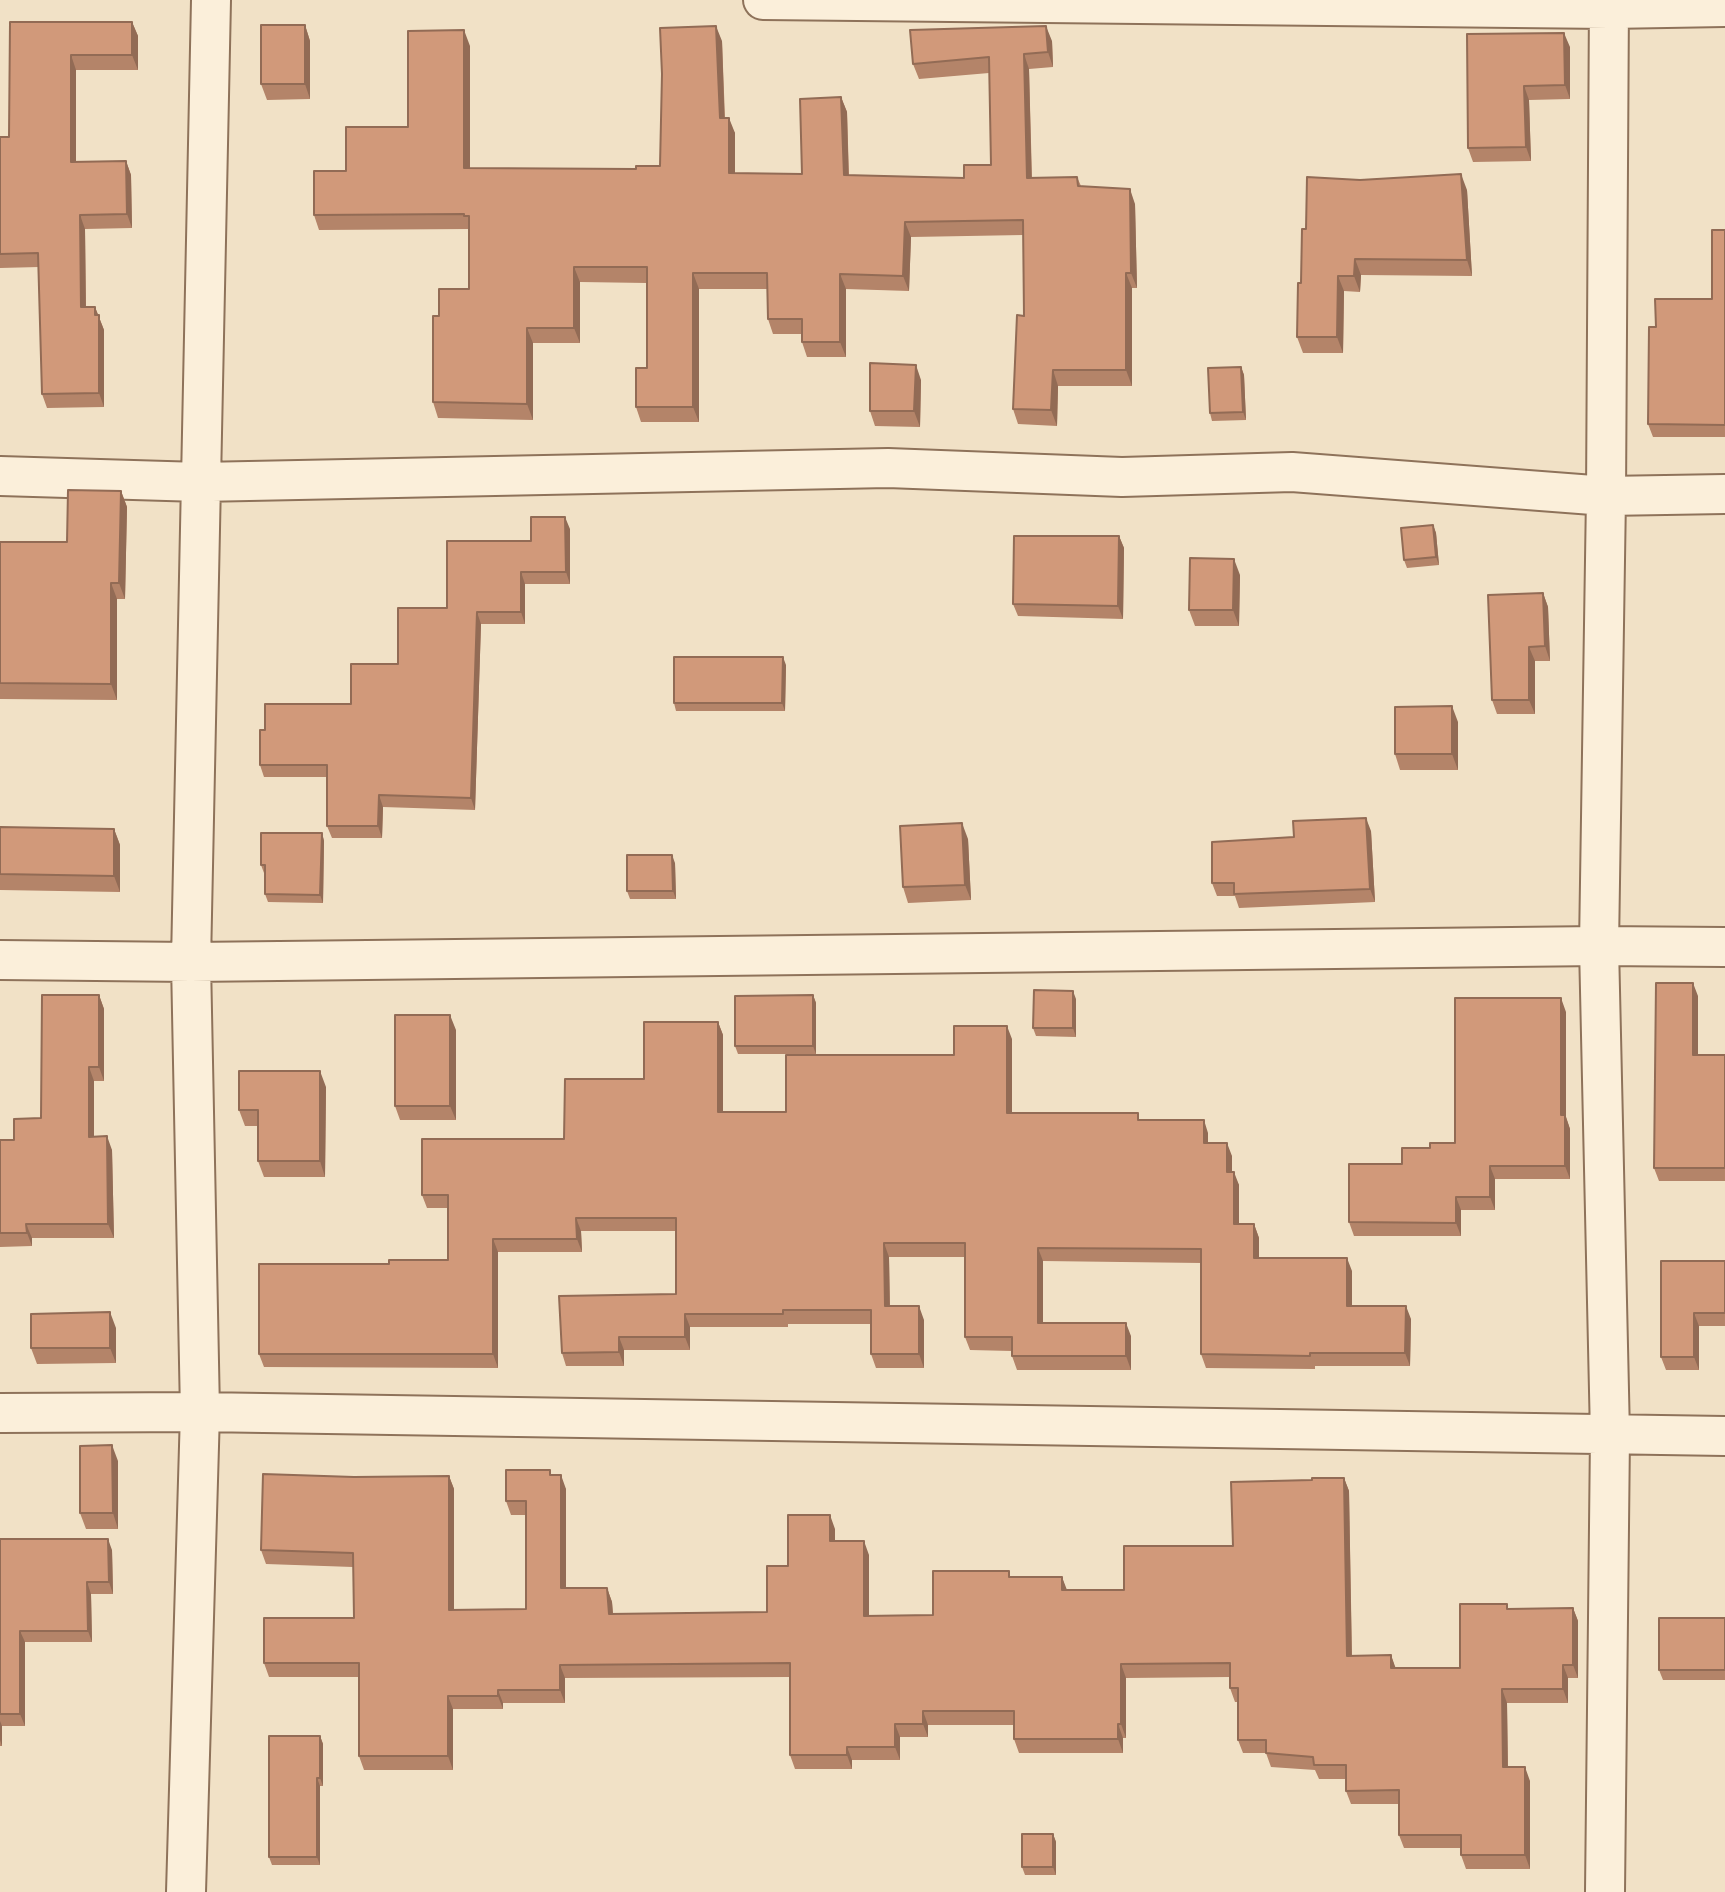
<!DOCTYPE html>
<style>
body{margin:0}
canvas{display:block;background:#f1e1c6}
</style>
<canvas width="1725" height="1892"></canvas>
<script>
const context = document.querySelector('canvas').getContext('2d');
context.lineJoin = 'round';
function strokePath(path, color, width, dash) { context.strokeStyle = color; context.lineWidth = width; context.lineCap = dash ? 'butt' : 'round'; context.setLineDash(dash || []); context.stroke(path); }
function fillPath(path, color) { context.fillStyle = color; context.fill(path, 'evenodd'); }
const minor = new Path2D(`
 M763,0L1609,9L1725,7
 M0,476L200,482L888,468L1122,477L1292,472L1606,496L1725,494
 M0,960L191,962L1599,946L1725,947
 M0,1413L200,1412L1725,1436
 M186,1892L200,1412L191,962L211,0
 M1605,1892L1610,1435L1599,946L1606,496L1609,0`);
strokePath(minor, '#8e725a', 42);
strokePath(minor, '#fbefda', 38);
fillPath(new Path2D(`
 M10,22H132L138,36V70H76V162L126,161L131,175L132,228L85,229L86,307H95L104,330V407L47,408L42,394L39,267L0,268V137H9Z
 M305,25L310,41V99L267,100L261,84Z
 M1467,34L1570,47V99L1529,100L1531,161L1473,162L1468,148Z
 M722,41L725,118L735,133V173L802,174L841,97L847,112L849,175L964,178L991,165L989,73L919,79L913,64L1052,41L1053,67L1029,69L1032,178L1077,177L1081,186L1135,204L1137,288H1132V386H1058L1057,426L1018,424L1013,409L1024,316L1023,235L911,237L909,291L846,289V357H807L802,342V334H773L768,319L767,289H699V422H641L636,407L647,368V283L580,282V343H533V420L438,418L433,402L439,316L469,289V229L319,230L314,215L346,171L408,127L470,46V168L636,169L660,166Z
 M1467,190L1472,276L1361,275L1360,292L1344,291L1343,353H1303L1297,337L1306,229Z
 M1725,230V437H1653L1648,424L1656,327L1712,299Z
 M1241,367L1244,375L1246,420L1212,421L1210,413Z
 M921,380L920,427L875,426L870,411Z
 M121,491L127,507L125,599H117V700L0,699V542H67Z
 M1433,525L1436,533L1439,565L1407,568L1404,560Z
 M570,529V584H525V624H481L475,810L383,807L382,838H332L327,826V777H264L260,765L265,730L351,704L398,664L447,608L531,541Z
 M1119,536L1124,548L1123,619L1018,616L1013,604Z
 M1240,575L1239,626H1195L1189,610Z
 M1543,593L1548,607L1550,661H1535V714H1497L1492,700Z
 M786,665L785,711H676L674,703Z
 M1458,722V770H1400L1395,754Z
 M0,827L114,829L120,845V892L0,890Z
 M1371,831L1375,902L1239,908L1235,896H1217L1212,883L1294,837Z
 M322,833L324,841L323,903L268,902L265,894V873H264L261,865Z
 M968,839L971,900L908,903L903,887Z
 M675,863L676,899H630L627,891Z
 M99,995L104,1009V1081H94V1137L112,1150L114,1238H32V1246L0,1247V1140H14L41,1118Z
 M813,995L816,1003V1054H738L735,1046Z
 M1698,996V1055H1725V1181H1659L1654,1168Z
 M1076,999V1037L1036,1036L1033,1028Z
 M1566,1012V1117L1570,1129V1179H1495V1210H1461V1236H1354L1349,1222L1402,1164L1430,1148L1455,1143Z
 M718,1022L723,1035V1112H786L954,1055L1012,1039V1113L1141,1120L1208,1133V1143L1232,1156V1172L1239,1185V1224H1254L1259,1238V1258L1352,1271V1306L1411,1319L1410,1366H1315V1369L1206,1368L1201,1354V1263L1043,1261V1323L1131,1336V1370H1017L1012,1356V1351L970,1350L965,1337V1257H889L890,1306L924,1320V1368H876L871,1354V1324H788V1327H690V1350H624V1366H566L562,1353L676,1294V1231H581L582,1252H498V1368L264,1367L259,1354L389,1264L448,1260V1208H427L422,1195L564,1139L644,1079Z
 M456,1030V1120H400L395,1106Z
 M326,1087L325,1177H264L258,1161V1126H245L239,1110Z
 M1725,1261V1326H1699V1370H1666L1661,1357Z
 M116,1328V1363L37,1364L31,1348Z
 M118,1461V1529H86L80,1513Z
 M550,1470L551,1475L566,1489V1588H607L612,1602L613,1614L767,1612L788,1566L835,1529V1541L869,1555V1616L933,1615L1011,1577H1062L1066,1590H1124L1233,1546L1312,1480L1344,1478L1349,1491L1352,1656L1391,1655L1395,1668H1460L1509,1609L1573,1608L1578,1621V1678H1568V1703H1507L1508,1767L1530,1781V1869H1466L1461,1855V1848H1404L1399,1835V1804H1351L1346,1791V1779H1319L1315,1770L1271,1767L1266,1753H1243L1238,1740V1702H1235L1230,1688V1677L1126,1678V1738H1123V1753H1019L1014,1739V1725H928V1737H900V1760H852V1769H795L790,1755V1677L565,1678V1703H503V1709H453V1770H364L359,1756V1677H269L264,1663L354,1618L353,1567L266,1564L261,1550L354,1477L449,1476L454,1489V1610L526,1609V1515H511L506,1501Z
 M0,1539L112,1550L113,1594H91L92,1642H25V1726H2V1746H0Z
 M1725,1618V1680H1663L1659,1670Z
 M320,1736L323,1744V1786H320V1865H272L269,1857Z
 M1053,1834L1056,1842V1875H1025L1022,1867Z`), '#b48469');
fillPath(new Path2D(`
 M132,22L138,36V70L132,55Z
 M305,25L310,41V99L305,84Z
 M716,26L722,41L725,133L720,118Z
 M1046,26L1052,41L1053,67L1048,52Z
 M464,30L470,46V183L464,168Z
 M1564,33L1570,47V99L1565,85Z
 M1024,54L1029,69L1032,194L1027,178Z
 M71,55L76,70V176L71,162Z
 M1524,86L1529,100L1531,161L1526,147Z
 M841,97L847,112L849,191L844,175Z
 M729,118L735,133V189L729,173Z
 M126,161L131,175L132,228L127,214Z
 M1461,174L1467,190L1472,276L1467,260Z
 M1130,189L1135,204L1137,288L1131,273Z
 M80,215L85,229L86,322L81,307Z
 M905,222L911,237L909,291L903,276Z
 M1355,259L1361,275L1360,292L1354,276Z
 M574,267L580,282V343L574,328Z
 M693,273L699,289V422L693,407Z
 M1126,273L1132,288V386L1126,370Z
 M840,274L846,289V357L840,342Z
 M1338,276L1344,291L1343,353L1337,337Z
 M95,307L104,330V407L99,393Z
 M527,328L533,343V420L527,404Z
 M916,365L921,380L920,427L914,411Z
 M1241,367L1244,375L1246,420L1243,412Z
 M1053,370L1058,386L1057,426L1051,410Z
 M121,491L127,507L125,599L119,583Z
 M565,517L570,529V584L566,572Z
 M1433,525L1436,533L1439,565L1436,557Z
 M1119,536L1124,548L1123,619L1118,606Z
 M1234,559L1240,575L1239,626L1233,610Z
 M521,572L525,584V624L521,612Z
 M111,583L117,599V700L111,684Z
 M1543,593L1548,607L1550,661L1545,646Z
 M477,612L481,624L475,810L471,798Z
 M1529,647L1535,661V714L1529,700Z
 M783,657L786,665L785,711L782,703Z
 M1452,706L1458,722V770L1452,754Z
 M379,795L383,807L382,838L378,826Z
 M1366,818L1371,831L1375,902L1370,889Z
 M962,823L968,839L971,900L965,885Z
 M114,829L120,845V892L114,876Z
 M322,833L324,841L323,903L320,895Z
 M672,855L675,863L676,899L673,891Z
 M1693,983L1698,996V1068L1693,1055Z
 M1073,991L1076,999V1037L1073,1028Z
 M99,995L104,1009V1081L99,1067Z
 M813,995L816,1003V1054L813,1046Z
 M1561,998L1566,1012V1117L1570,1129V1179L1565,1166L1561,1115Z
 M450,1015L456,1030V1120L450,1106Z
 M718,1022L723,1035V1125L718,1112Z
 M1007,1026L1012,1039V1126L1007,1113Z
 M89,1067L94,1081V1151L89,1137Z
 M320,1071L326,1087L325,1177L320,1161Z
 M1204,1120L1208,1133V1156L1204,1143Z
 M107,1136L112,1150L114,1238L108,1224Z
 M1227,1143L1232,1156V1185L1227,1172Z
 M1490,1166L1495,1179V1210L1490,1197Z
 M1234,1172L1239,1185V1238L1234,1224Z
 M1456,1197L1461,1210V1236L1456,1223Z
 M576,1218L581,1231L582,1252L577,1239Z
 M26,1224L32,1238V1246L27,1233Z
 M1254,1224L1259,1238V1271L1254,1258Z
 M493,1239L498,1252V1368L493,1354Z
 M884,1243L889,1257L890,1320L885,1306Z
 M1038,1248L1043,1261V1336L1038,1323Z
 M1347,1258L1352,1271V1319L1347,1306Z
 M919,1306L924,1320V1368L919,1354Z
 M1406,1306L1411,1319L1410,1366L1405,1353Z
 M110,1312L116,1328V1363L110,1348Z
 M1694,1313L1699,1326V1370L1694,1357Z
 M685,1314L690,1327V1350L685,1337Z
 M1126,1323L1131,1336V1370L1126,1356Z
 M619,1337L624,1350V1366L619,1352Z
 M112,1445L118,1461V1529L113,1513Z
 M561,1475L566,1489V1602L561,1588Z
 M449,1476L454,1489V1624L449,1610Z
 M1344,1478L1349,1491L1352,1670L1347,1656Z
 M830,1515L835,1529V1555L830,1541Z
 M108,1539L112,1550L113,1594L109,1582Z
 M864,1541L869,1555V1629L864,1616Z
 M1062,1577L1067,1590H1062Z
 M87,1582L91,1594L92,1642L88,1631Z
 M607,1588L612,1602L614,1628L609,1614Z
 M1573,1608L1578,1621V1678L1573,1665Z
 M20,1631L25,1642V1726L20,1714Z
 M1391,1655L1396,1669L1391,1668Z
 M1121,1664L1126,1678V1738L1121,1724Z
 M560,1665L565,1678V1703L560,1690Z
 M1563,1665L1568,1678V1703L1563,1689Z
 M1502,1689L1507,1703L1508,1781L1503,1767Z
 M498,1690L503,1703V1709L498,1696Z
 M448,1696L453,1709V1770L448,1756Z
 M923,1711L928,1725V1737L923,1724Z
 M0,1721L2,1726V1746L0,1740Z
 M895,1724L900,1737V1760L895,1747Z
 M1118,1724L1123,1738V1753L1118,1739Z
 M320,1736L323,1744V1786L320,1778Z
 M847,1747L852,1760V1769L847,1755Z
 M1525,1767L1530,1781V1869L1525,1855Z
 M317,1778L320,1786V1865L317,1857Z
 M1053,1834L1056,1842V1875L1053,1867Z`), '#926b55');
const building = new Path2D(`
 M10,22H132V55H71V162L126,161L127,214L80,215L81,307H95V315H99V393L42,394L38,253L0,254V137H9Z
 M261,25H305V84H261Z
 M716,26L720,118H729V173L802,174L800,99L841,97L844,175L964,178V165H991L989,57L913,64L910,30L1046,26L1048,52L1024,54L1027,178L1077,177L1078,186L1130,189L1131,273H1126V370H1053L1051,410L1013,409L1017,315L1024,316L1023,220L905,222L903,276L840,274V342H802V319H768L767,273H693V407H636V368H647V267H574V328H527V404L433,402V316H439V289H469V216H464V214L314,215V171H346V127H408V31L464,30V168L636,169V166H660L662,74L660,28Z
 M1564,33L1565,85L1524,86L1526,147L1468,148L1467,34Z
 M1461,174L1467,260L1355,259L1354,276H1338L1337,337H1297L1298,283H1301L1302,229H1306L1307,177L1360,180Z
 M1712,230H1725V425L1648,424L1649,327H1656L1655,299H1712Z
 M870,363L916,365L914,411H870Z
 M1241,367L1243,412L1210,413L1208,368Z
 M68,490L121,491L119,583H111V684L0,683V542H67Z
 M531,517H565L566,572H521V612H477L471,798L379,795L378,826H327V765H260V730H265V704H351V664H398V608H447V541H531Z
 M1433,525L1436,557L1404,560L1401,528Z
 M1014,536H1119L1118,606L1013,604Z
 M1190,558L1234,559L1233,610H1189Z
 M1543,593L1545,646L1529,647V700H1492L1488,595Z
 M674,657H783L782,703H674Z
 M1452,706V754H1395V707Z
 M1366,818L1370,889L1234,894V883H1212V842L1294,837L1293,821Z
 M962,823L965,885L903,887L900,826Z
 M0,827L114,829V876L0,874Z
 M261,833H322L320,895L265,894V865H261Z
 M627,855H672L673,891H627Z
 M1656,983H1693V1055H1725V1168H1654Z
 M1034,990L1073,991V1028H1033Z
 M42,995H99V1067H89V1137L107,1136L108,1224H26L27,1233H0V1140H14V1119L41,1118Z
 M813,995V1046H735V996Z
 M1455,998H1561V1115H1565V1166H1490V1197H1456V1223L1349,1222V1164H1402V1148H1430V1143H1455Z
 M395,1015H450V1106H395Z
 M644,1022H718V1112H786V1055H954V1026H1007V1113H1138V1120H1204V1143H1227V1172H1234V1224H1254V1258H1347V1306H1406L1405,1353H1310V1356L1201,1354V1249L1038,1248V1323H1126V1356H1012V1337H965V1243H884L885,1306H919V1354H871V1310H783V1314H685V1337H619V1352L562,1353L559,1296L676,1294V1218H576L577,1239H493V1354H259V1264H389V1260H448V1195H422V1139H564L565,1079H644Z
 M239,1071H320V1161H258V1110H239Z
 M1661,1261H1725V1313H1694V1357H1661Z
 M110,1312V1348H31V1314Z
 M112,1445L113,1513H80V1446Z
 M506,1470H550V1475H561V1588H607L609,1614L767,1612V1566H788V1515H830V1541H864V1616L933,1615V1571H1009V1577H1062V1590H1124V1546H1233L1231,1482L1312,1480V1478H1344L1347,1656L1391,1655V1668H1460V1604H1507V1609L1573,1608V1665H1563V1689H1502L1503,1767H1525V1855H1461V1835H1399V1790L1346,1791V1765H1314L1313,1757L1266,1753V1740H1238V1688H1230V1663L1121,1664V1724H1118V1739H1014V1711H923V1724H895V1747H847V1755H790V1663L560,1665V1690H498V1696H448V1756H359V1663H264V1618H354L353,1553L261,1550L263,1474L354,1477L449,1476V1610L526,1609V1501H506Z
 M0,1539H108L109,1582H87L88,1631H20V1714H0Z
 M1659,1618H1725V1670H1659Z
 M269,1736H320V1778H317V1857H269Z
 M1022,1834H1053V1867H1022Z`);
fillPath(building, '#d1997a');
strokePath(building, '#926b55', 2);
</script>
